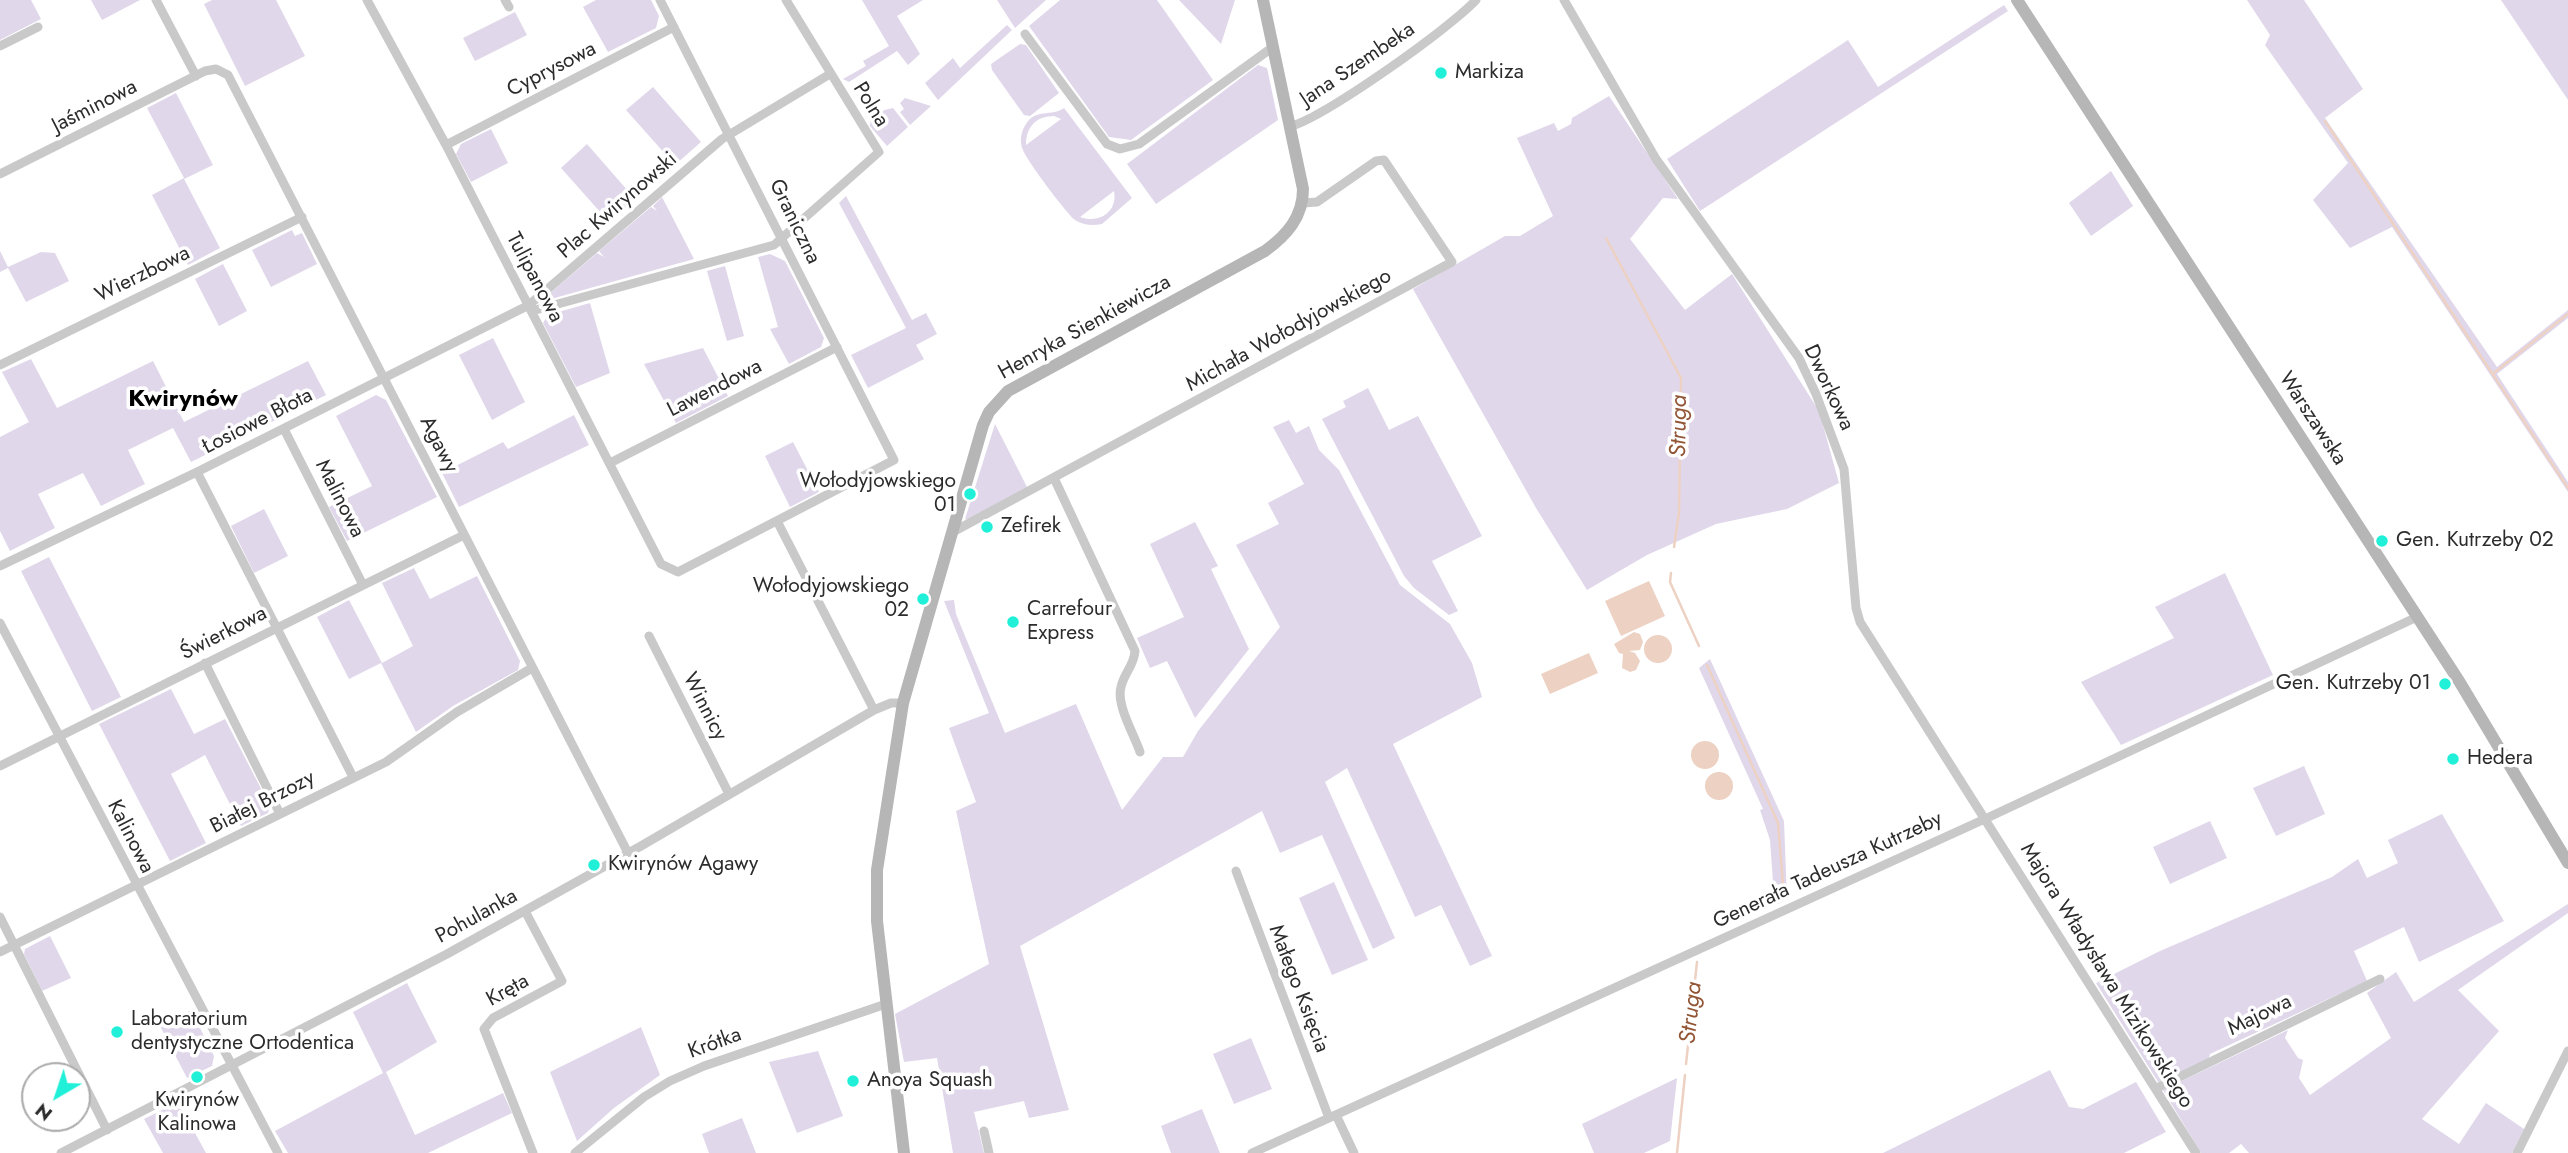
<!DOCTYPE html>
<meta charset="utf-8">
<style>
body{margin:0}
#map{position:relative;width:2568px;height:1153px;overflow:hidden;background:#fff;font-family:Jost,sans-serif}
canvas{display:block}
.north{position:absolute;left:21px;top:1062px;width:70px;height:70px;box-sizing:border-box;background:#fff;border:2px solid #ababab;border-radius:50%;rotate:219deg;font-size:19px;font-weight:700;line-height:28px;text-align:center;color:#2c2c2c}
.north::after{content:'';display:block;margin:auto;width:24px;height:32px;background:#20f0d8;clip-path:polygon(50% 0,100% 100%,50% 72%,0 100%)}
</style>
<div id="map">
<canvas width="2568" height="1153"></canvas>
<div class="north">N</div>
</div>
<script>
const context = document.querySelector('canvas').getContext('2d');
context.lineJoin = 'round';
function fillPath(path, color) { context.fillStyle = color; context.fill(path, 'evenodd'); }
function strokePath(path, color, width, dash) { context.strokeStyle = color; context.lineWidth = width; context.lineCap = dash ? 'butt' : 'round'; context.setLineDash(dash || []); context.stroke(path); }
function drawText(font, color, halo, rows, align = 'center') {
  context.font = font + ' Jost,sans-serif'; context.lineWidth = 7; context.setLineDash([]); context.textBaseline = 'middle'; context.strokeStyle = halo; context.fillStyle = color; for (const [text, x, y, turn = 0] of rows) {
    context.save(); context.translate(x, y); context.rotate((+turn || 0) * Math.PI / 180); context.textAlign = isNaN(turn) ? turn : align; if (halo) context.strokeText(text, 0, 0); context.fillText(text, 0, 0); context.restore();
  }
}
fillPath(new Path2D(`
 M0,0H31L41,19L0,40Z
 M91,0H140L102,20Z
 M212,0H276L305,56L245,86L204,4Z
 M596,0H651L659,16L656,28L608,52L583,7Z
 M862,0H923L897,16L920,54L908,65L897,51L849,82L843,79L866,66L863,61L889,46Z
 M997,0H1046L1015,28Z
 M1060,0H1157L1213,80L1131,140L1109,137L1029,26Z
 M1179,0H1235L1221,44Z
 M2247,0H2304L2363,89L2325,118L2497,367L2568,310V318L2497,374L2568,482V492L2392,227L2350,248L2313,200L2348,163L2265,45L2270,35Z
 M2501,0H2568V100Z
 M2004,5L2008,11L1700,211L1667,159L1848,40L1878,87Z
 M515,12L527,35L475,61L463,38Z
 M1007,25L1012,30L938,100L925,83L953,58L960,68Z
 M1020,44L1026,45L1059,93L1030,116L1024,115L992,70L991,64Z
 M1258,65L1267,68L1278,120L1156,204L1127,164Z
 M653,87L701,142L675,165L626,110Z
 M176,93L213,165L184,179L220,248L188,265L152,195L184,178L147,108Z
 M1609,96L1678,199L1663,198L1630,239L1685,310L1732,274L1819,411L1839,483L1787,509L1716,524L1647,555L1587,590L1536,508L1413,289L1505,236H1520L1553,216L1517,138L1554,123L1558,131L1571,124L1572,118Z
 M905,98L931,106L910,125L900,112L904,109L900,103Z
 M893,108L908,127L887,146L870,126C871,112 882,111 893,108Z
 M1064,108L1132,198L1102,224C1092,226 1083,225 1075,220C1067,214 1027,161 1023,150C1019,142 1021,131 1026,124C1036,108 1052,117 1064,108ZM1054,116L1061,119L1026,145C1026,127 1036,116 1054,116ZM1114,191C1118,212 1099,224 1080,217Z
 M491,129L508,163L471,182L456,154L461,144Z
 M587,144L635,199L609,222L561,168Z
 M2111,171L2133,206L2091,236L2069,203Z
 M846,196L912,320L926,313L937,334L916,345L924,359L868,388L851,355L906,328L839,203Z
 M662,197L694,259L551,299L549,294L597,253L604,257L599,251L651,207L657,211L653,206Z
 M292,230L295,236L302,233L317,264L271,287L252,250Z
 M0,251L8,267L41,252L55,253L69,281L26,302L8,268L0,272Z
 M770,254L785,261L824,338L821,347L789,364L770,329L778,327L758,257Z
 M223,264L247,311L219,326L195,279Z
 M725,266L744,336L727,341L707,271Z
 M590,303L610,373L576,387L543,323L548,315Z
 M493,338L525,402L492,420L459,355Z
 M703,348L728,396L676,423L644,364Z
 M31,359L57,408L153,361L184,422L308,361L326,395L191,462L173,428L128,450L145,484L101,506L83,473L38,494L55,528L10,551L0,531V437L29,422L2,372Z
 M1368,388L1389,430L1418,416L1482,536L1432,561L1458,611L1449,615L1414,588L1404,576L1322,419L1346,407L1343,401Z
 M376,395L386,400L437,497L347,541L329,507L372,486L336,416Z
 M574,415L589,445L459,507L442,473L503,442L508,449Z
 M1289,420L1296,433L1309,426L1319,450L1339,470L1400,585L1450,624L1472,663L1482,697L1393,744L1492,956L1470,966L1441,905L1415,917L1347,768L1325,782L1395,938L1373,949L1322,835L1280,853L1262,811L1020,946L1069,1110L1029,1118L1024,1101L974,1112L984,1153H953L937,1058L904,1062L895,1014L989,964L956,811L976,802L949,728L989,713L944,601L954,600L956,614L1005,733L1076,704L1122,810L1163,757H1183L1198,731L1280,627L1236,545L1279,524L1268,503L1304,484L1273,427Z
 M995,424L1027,487L968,520L965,519Z
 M793,442L819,492L790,507L765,456Z
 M264,509L288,556L254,573L231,526Z
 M1195,522L1218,566L1211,569L1249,649L1195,718L1167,661L1150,668L1137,638L1184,617L1150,544Z
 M49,557L121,697L92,711L21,571Z
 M414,568L430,599L477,576L520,661L518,670L453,706L416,732L381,663L349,679L317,617L349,600L382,663L413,646L382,583Z
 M2225,573L2273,675L2121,745L2081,682L2174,638L2155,607Z
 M1710,659L1784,821L1787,899L1778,904L1774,896L1770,840L1760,810L1763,809L1699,668Z
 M171,689L194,734L225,719L270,806L268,813L241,826L205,755L171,774L206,843L170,861L99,724Z
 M2304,766L2325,814L2276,836L2253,788Z
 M2442,814L2504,921L2419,962L2404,927L2354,951L2367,981L2210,1054L2209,1058L2160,1085L2096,983L2160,951L2332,877L2358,859L2367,878L2398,863L2388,840Z
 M2210,821L2227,858L2170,884L2153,847Z
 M1334,882L1368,960L1332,975L1299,898Z
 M2568,904V913L2458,990L2499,1031L2422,1119L2459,1144L2486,1103L2524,1129L2512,1153H2249L2241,1144L2229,1153H2201L2163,1090L2288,1030L2285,1038L2298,1058L2303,1060L2299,1078L2310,1095L2391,1038L2367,993L2396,972L2414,1002Z
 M50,936L71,978L42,991L24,954L25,949Z
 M407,983L437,1042L386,1072L415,1135L503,1093L512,1113L428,1153H288L275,1131L383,1073L353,1012Z
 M191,1010L214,1056L212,1066L187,1078L160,1026Z
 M641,1027L660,1075L614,1108L577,1141L550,1072Z
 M1251,1038L1272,1089L1234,1104L1213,1054Z
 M818,1051L843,1116L797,1133L769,1062Z
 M2050,1070L2069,1107L2083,1109L2136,1082L2166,1132L2124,1153H1883Z
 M1677,1078L1670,1141L1644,1153H1594L1582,1124Z
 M178,1102L206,1153H163L144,1119Z
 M1202,1109L1220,1153H1171L1161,1126Z
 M742,1118L756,1153H709L702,1134Z`), '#e0d7eb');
fillPath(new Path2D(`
 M1649,581L1665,616L1621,636L1605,601Z
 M1634,632L1640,634L1643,642L1640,650L1629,651L1635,653L1640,661L1636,670L1630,672L1622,668L1623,654L1619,653L1614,644Z
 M1644 649a14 14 0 1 1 28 0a14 14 0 1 1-28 0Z
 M1589,653L1598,673L1550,694L1541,674Z
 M1691 755a14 14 0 1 1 28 0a14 14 0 1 1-28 0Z
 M1705 786a14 14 0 1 1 28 0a14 14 0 1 1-28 0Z`), '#edd1c2');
strokePath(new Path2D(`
 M2325,121L2568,488
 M1606,238L1681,378L1679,513L1674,547
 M2494,373L2568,314
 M1671,573L1670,582L1699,646
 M1707,665L1778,823L1784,897
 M1686,1064L1697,962
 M1677,1153L1685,1075`), '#edd1c2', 2.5);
strokePath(new Path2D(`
 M156,0L196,76
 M367,0L446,145L661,564L678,572L894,460L660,0
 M505,0L509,7
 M1564,0L1656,159L1799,358L1816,394L1844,469L1856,608L1860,622L2196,1153
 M1025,34L1107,144L1120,149L1139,144L1273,47
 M0,46L38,27
 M1289,127C1325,117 1449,29 1476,0
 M446,145L674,27
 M0,174L205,71L216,69L228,75L628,853
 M532,311L774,245L879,152L786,0
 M0,365L302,217
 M284,429L363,585
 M610,463L837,347
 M197,472L353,777
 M1054,478L1135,651C1134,666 1124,673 1121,687C1116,705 1134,734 1140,752
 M777,521L874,710
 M951,533L1452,262L1384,160L1376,161L1317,202L1303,203
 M0,566L197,472L529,305L722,139L830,74
 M0,623L278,1153
 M649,636L729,794
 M205,663L280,814
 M0,766L464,535
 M1236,871L1329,1118
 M525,911L562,981L493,1018L484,1029L533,1153
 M0,917L107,1130
 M0,952L386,762L457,712L532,668
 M2157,1088L2380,979
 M1336,1115L1354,1153
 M984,1131L989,1153
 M61,1153L447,954L641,846L874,710L891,703H903
 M575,1153L644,1097L670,1081L704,1066L886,1004
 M1252,1153L1987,818L2417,617
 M2517,1153L2568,1051`), '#c9c9c9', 9);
strokePath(new Path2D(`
 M2017,0L2459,681L2568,863
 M904,1153L877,921V870L903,703L983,425L989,412L1008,391L1265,251C1287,235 1303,217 1303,189L1263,0`), '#b6b6b6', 12);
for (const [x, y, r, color] of [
 [1441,73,7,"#20f0d8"],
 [970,494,7,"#20f0d8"],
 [987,527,7,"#20f0d8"],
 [2382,541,7,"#20f0d8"],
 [923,599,7,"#20f0d8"],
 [1013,622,7,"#20f0d8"],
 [2445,684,7,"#20f0d8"],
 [2453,759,7,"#20f0d8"],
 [594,865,7,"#20f0d8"],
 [117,1032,7,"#20f0d8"],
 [197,1077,7,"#20f0d8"],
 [853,1081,7,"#20f0d8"]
]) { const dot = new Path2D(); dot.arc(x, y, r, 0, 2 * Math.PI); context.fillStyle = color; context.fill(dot); strokePath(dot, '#fff', 2.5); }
drawText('21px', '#2c2c2c', '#fff', [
 ["Jana Szembeka",1358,65,-34],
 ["Cyprysowa",552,70,-27],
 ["Polna",870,105,58],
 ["Jaśminowa",95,107,-27],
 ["Plac Kwirynowski",618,206,-41],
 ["Graniczna",794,222,64],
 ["Wierzbowa",143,275,-26],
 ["Tulipanowa",534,278,62],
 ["Henryka Sienkiewicza",1085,328,-29],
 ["Michała Wołodyjowskiego",1289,331,-29],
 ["Dworkowa",1828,388,65],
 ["Lawendowa",715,389,-27],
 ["Warszawska",2312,419,57],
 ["Łosiowe Błota",258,422,-27],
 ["Agawy",438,445,63],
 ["Malinowa",339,499,63],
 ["Świerkowa",224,634,-27],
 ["Winnicy",704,707,63],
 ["Białej Brzozy",263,803,-27],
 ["Kalinowa",130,837,63],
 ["Generała Tadeusza Kutrzeby",1828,871,-25],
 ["Pohulanka",477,917,-29],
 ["Majora Władysława Mizikowskiego",2106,976,58],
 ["Małego Księcia",1298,989,69],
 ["Kręta",508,991,-29],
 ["Majowa",2260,1016,-26],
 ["Krótka",715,1044,-20]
]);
drawText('21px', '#2c2c2c', '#fff', [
 ["Markiza",1455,73],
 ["Wołodyjowskiego",956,482,"right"],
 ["01",956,506,"right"],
 ["Zefirek",1001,527],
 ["Gen. Kutrzeby 02",2396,541],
 ["Wołodyjowskiego",909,587,"right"],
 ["02",909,611,"right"],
 ["Carrefour",1027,610],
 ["Express",1027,634],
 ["Gen. Kutrzeby 01",2431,684,"right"],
 ["Hedera",2467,759],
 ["Kwirynów Agawy",608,865],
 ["Laboratorium",131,1020],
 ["dentystyczne Ortodentica",131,1044],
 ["Anoya Squash",867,1081],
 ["Kwirynów",197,1101,"center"],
 ["Kalinowa",197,1125,"center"]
], 'left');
drawText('italic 23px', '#925535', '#fff', [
 ["Struga",1680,426,-89],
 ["Struga",1692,1013,-84]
]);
drawText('bold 24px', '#000', '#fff', [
 ["Kwirynów",183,400]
]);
</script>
